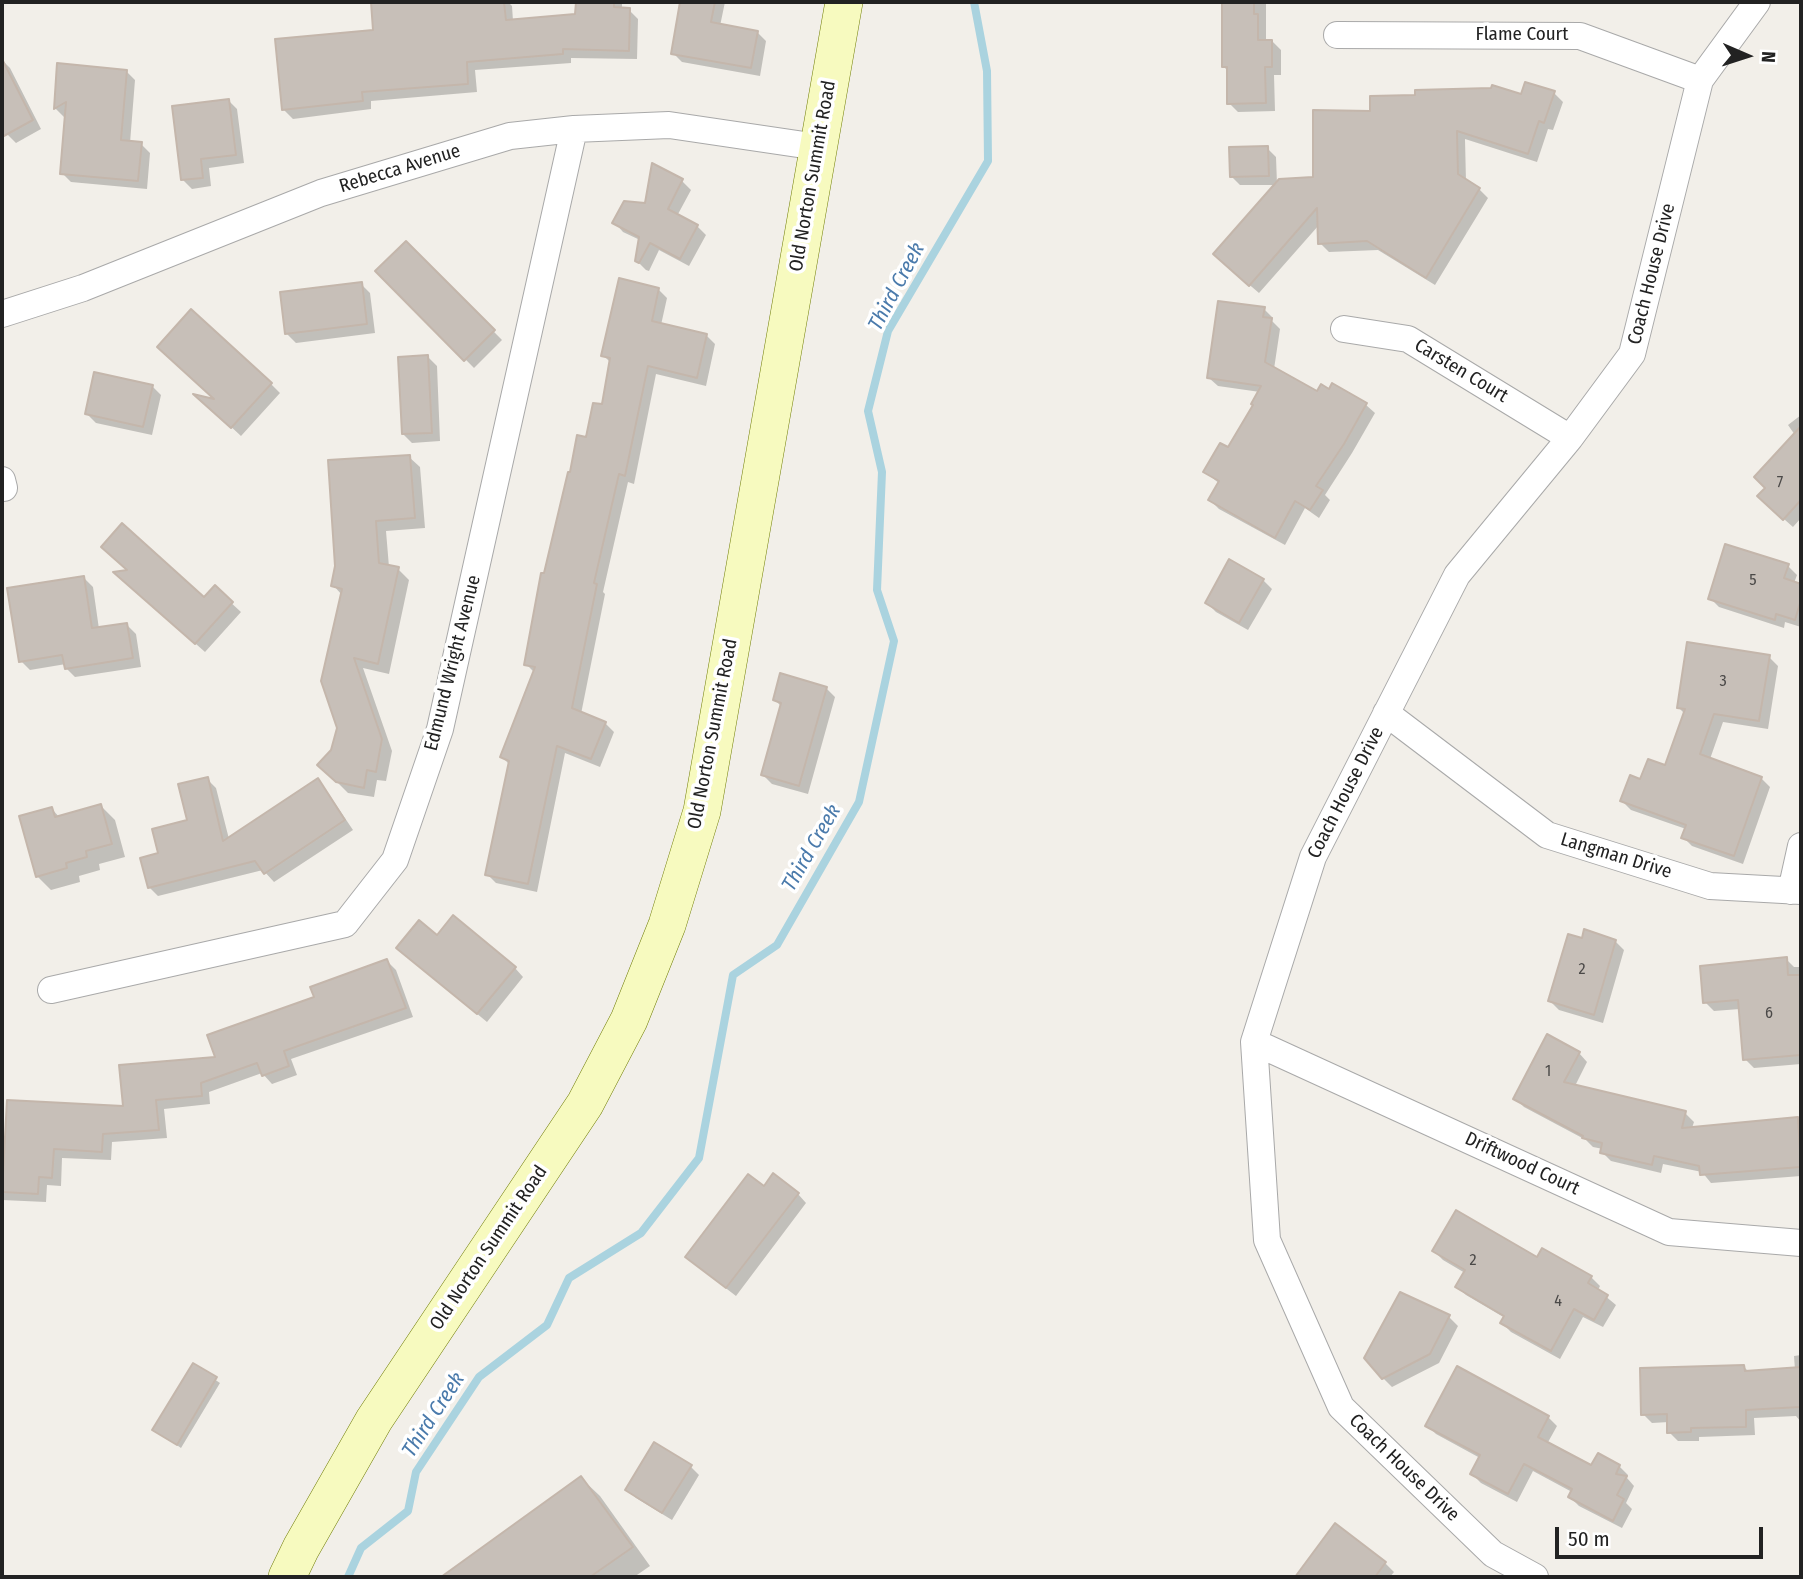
<!DOCTYPE html>
<style>
body{margin:0}
#map{position:relative;width:1803px;height:1579px;overflow:hidden;background:#f2efe9;font-family:"Fira Sans Condensed",sans-serif}
canvas{display:block}
.frame{position:absolute;inset:0;border:4px solid #222;pointer-events:none}
.north{position:absolute;left:1712px;top:21px;width:70px;height:70px;-webkit-text-stroke:5px #fff;paint-order:stroke;rotate:93deg;font-size:19px;font-weight:700;line-height:28px;text-align:center;color:#222}
.north::after{content:'';display:block;margin:auto;width:24px;height:32px;background:#222;clip-path:polygon(50% 0,100% 100%,50% 72%,0 100%)}
.scale{position:absolute;left:1555px;top:1527px;width:208px;height:32px;box-sizing:border-box;border:4px solid #222;border-top:0;padding-left:9px;font-size:21px;line-height:24px;white-space:nowrap;color:#222;-webkit-text-stroke:5px #fff;paint-order:stroke}
</style>
<div id="map">
<canvas width="1803" height="1579"></canvas>
<div class="frame"></div>
<div class="north">N</div>
<div class="scale">50 m</div>
</div>
<script>
const context = document.querySelector('canvas').getContext('2d');
context.lineJoin = 'round';
function fillPath(path, color) { context.fillStyle = color; context.fill(path, 'evenodd'); }
function strokePath(path, color, width, dash) { context.strokeStyle = color; context.lineWidth = width; context.lineCap = dash ? 'butt' : 'round'; context.setLineDash(dash || []); context.stroke(path); }
function drawText(font, color, halo, rows, align = 'center') {
  context.font = font + ' "Fira Sans Condensed",sans-serif'; context.lineWidth = 7; context.setLineDash([]); context.textBaseline = 'middle'; context.strokeStyle = halo; context.fillStyle = color; for (const [text, x, y, turn = 0] of rows) {
    context.save(); context.translate(x, y); context.rotate((+turn || 0) * Math.PI / 180); context.textAlign = isNaN(turn) ? turn : align; if (halo) context.strokeText(text, 0, 0); context.fillText(text, 0, 0); context.restore();
  }
}
fillPath(new Path2D(`
 M372,2H508L512,6L513,21L577,16V2H622V9L629,10L638,19L637,59L571,58V63L475,70L477,92L371,101V109L293,119L284,110L375,31Z
 M682,2H725L720,26L757,32L766,41L760,76L682,62L673,53Z
 M1219,2H1266V41H1272L1281,50V75H1274L1275,111L1238,112L1229,103L1228,71L1223,66V6Z
 M2,60L10,68L41,129L16,143L7,134L2,124Z
 M59,65L126,71L135,80L130,143L141,144L150,153L147,189L71,182L62,173L67,115L64,117L55,108Z
 M1554,93L1563,102L1553,130L1548,129L1537,162L1465,139L1466,182L1479,189L1488,198L1435,285L1378,250L1329,252L1320,243L1319,225L1259,293L1224,263L1276,185H1240L1231,176L1267,148L1276,157L1277,184L1314,179L1372,113Z
 M228,100L237,109L244,163L209,168L211,186L192,189L183,180Z
 M682,181L691,190L677,216L697,226L706,235L689,266L659,250L649,271L646,270L637,261L640,240L623,232L615,223L646,205Z
 M406,243L502,340L474,368L378,271Z
 M361,284L370,293L375,333L296,343L287,334Z
 M658,289L667,298L661,325L706,335L715,344L706,386L656,374L634,484L628,482L603,592L605,594L581,714L605,723L614,732L600,767L565,753L537,892L496,883L487,874L510,765L502,757L535,673L526,664L545,575L571,474L603,406L611,363L603,355Z
 M1264,309L1273,318L1272,321L1280,329L1274,369L1317,394L1330,391L1333,386L1366,405L1375,413L1352,453L1325,495L1330,500L1319,518L1305,508L1285,545L1219,509L1210,500L1220,484L1205,472L1229,450L1260,392L1218,386L1209,378Z
 M428,357L437,366L440,441L412,443L403,434Z
 M271,384L280,393L241,436L199,397L219,402Z
 M152,386L161,395L152,435L96,423L87,414Z
 M1801,415V518L1793,527L1768,505L1767,488L1795,435L1788,425Z
 M409,457L420,467L425,528L386,531L389,567L398,569L409,580L389,674L363,668L392,751L386,781L377,780L374,797L348,793L320,765L333,751L339,728L342,595L333,585Z
 M1788,566L1797,575L1794,583L1801,585V627L1785,622L1784,628L1719,607L1710,598Z
 M84,578L93,587L99,629L127,625L136,634L141,667L75,677L66,668V664L30,670L21,661Z
 M124,580L205,599L215,588L241,612L205,652Z
 M1263,580L1272,589L1248,630L1216,612L1207,603Z
 M1769,657L1778,666L1768,729L1723,722L1710,759L1761,778L1770,787L1743,864L1692,846L1683,837L1686,829L1631,810L1622,801L1642,782L1666,768L1685,714L1678,707Z
 M826,688L835,697L808,794L772,784L763,775L782,707L775,700Z
 M207,779L216,788L229,839L317,781L326,790L353,830L274,882L263,870L158,896L149,887L160,854L189,821Z
 M101,806L115,820L125,857L99,864L100,870L79,876L80,882L51,890L37,876L52,809L60,818Z
 M437,937L515,968L523,977L487,1022L407,956Z
 M1583,940L1615,941L1624,950L1603,1023L1559,1010L1550,1001Z
 M1786,959L1794,967H1801V1064L1754,1068L1745,1059L1740,1009L1714,1011L1705,1002Z
 M387,961L396,970L413,1017L291,1059L297,1075L272,1084L262,1073L209,1092L210,1104L164,1109L167,1138L112,1142L111,1160L62,1158L61,1186L47,1185L46,1202L2,1200V1164H5L125,1108L218,1058L316,998Z
 M1579,1053L1587,1062L1575,1086L1685,1113L1694,1122L1692,1128L1799,1131L1801,1134V1176L1711,1183L1702,1172L1663,1164L1661,1173L1611,1161L1602,1152L1603,1149L1593,1147L1586,1140L1524,1107L1515,1098Z
 M764,1188L798,1194L806,1203L736,1296L697,1266L688,1257Z
 M1434,1251L1537,1260L1591,1277L1600,1286L1598,1290L1616,1305L1603,1327L1583,1317L1560,1359L1511,1332L1502,1323L1505,1318L1466,1295L1457,1286L1465,1273L1443,1260Z
 M1400,1294L1449,1317L1458,1326L1439,1363L1392,1387L1383,1378Z
 M1801,1355V1422L1796,1416L1754,1418L1755,1435L1699,1437V1441H1678L1669,1432V1422L1652,1423L1643,1414L1744,1367L1749,1372L1795,1370L1794,1356Z
 M193,1365L220,1383L181,1448L155,1430Z
 M1548,1417L1557,1426L1547,1444L1592,1468L1619,1466L1628,1475L1627,1478L1634,1486L1626,1503L1632,1509L1622,1528L1579,1506L1570,1497L1572,1492L1533,1471L1517,1502L1481,1483L1472,1474L1480,1458L1436,1434L1427,1425Z
 M691,1467L699,1475L672,1520L636,1498L627,1490Z
 M581,1478L600,1496L650,1566L634,1577H444Z
 M1335,1526L1385,1563L1394,1572L1390,1577H1297Z`), '#0003');
strokePath(new Path2D(`
 M348,1577L361,1548L408,1511L416,1472L479,1377L547,1325L569,1278L641,1233L699,1158L733,975L777,945L859,802L894,641L877,590L882,472L868,411L888,331L988,161L987,71L974,2`), '#aad3df', 8);
const building = new Path2D(`
 M371,2H504L506,20L575,14L576,2H614V7L630,8L629,51L563,49V54L467,62L468,84L362,92L363,101L282,110L275,39L373,30Z
 M680,2H715L711,22L758,31L751,68L671,54Z
 M1222,2H1254V14H1258V40H1272V67H1265L1266,103L1227,104V67H1222Z
 M2,59L33,120L2,137Z
 M57,63L127,70L121,140L142,142L138,181L60,174L66,102L54,109Z
 M1525,82L1555,91L1544,123L1539,121L1528,154L1457,131L1458,174L1480,188L1426,278L1367,241L1318,244L1317,208L1249,286L1213,254L1279,179L1313,177V110L1370,111V96L1415,95V90L1491,88L1492,85L1521,94Z
 M229,99L236,155L201,159L203,178L181,180L172,106Z
 M1268,146L1269,176L1230,177L1229,147Z
 M652,163L683,179L668,209L698,225L680,259L650,243L639,263L635,261L639,237L612,223L624,201L645,203Z
 M406,241L495,330L464,361L375,271Z
 M619,278L659,288L652,321L707,334L697,378L648,366L625,476L619,474L594,583L597,584L572,708L606,722L591,759L557,746L528,884L485,875L509,761L500,757L535,667L524,665L541,573H544L568,472H570L577,435L586,437L593,403L602,404L610,358L601,356Z
 M362,282L367,324L285,334L280,292Z
 M1218,301L1265,307L1263,317L1272,318L1265,362L1317,391L1321,384L1329,389L1332,383L1367,403L1344,444L1316,486L1323,490L1310,510L1295,501L1275,538L1208,500L1219,481L1203,472L1220,443L1228,447L1253,405L1251,404L1261,386L1207,378Z
 M191,309L272,383L231,428L193,394L214,399L157,347Z
 M428,355L432,433L402,434L398,357Z
 M94,372L153,385L143,427L85,414Z
 M1801,426V500L1783,520L1757,496L1765,488L1754,477Z
 M410,455L415,518L376,521L379,563L399,567L378,664L354,658L382,739L376,772L367,770L364,788L336,782L317,765L331,750L337,728L321,681L342,589L331,586L335,566L328,460Z
 M122,523L204,597L215,585L233,602L195,644L113,572L127,570L101,547Z
 M1725,544L1789,564L1784,578L1801,584V600L1795,620L1776,614L1775,620L1708,599Z
 M1229,559L1264,579L1239,623L1205,603Z
 M84,576L92,628L127,623L133,658L65,669L62,655L19,662L7,588Z
 M1687,642L1770,655L1759,721L1714,714L1700,754L1762,777L1734,856L1681,838L1686,825L1620,801L1630,775L1640,779L1648,759L1665,765L1685,709L1677,708Z
 M780,673L827,687L799,786L761,775L781,703L773,700Z
 M208,777L223,841L318,778L345,820L264,874L255,861L148,888L140,858L158,853L152,829L187,820L178,784Z
 M101,804L112,844L86,851L87,857L66,863L67,868L36,877L19,816L52,807L55,817Z
 M453,915L516,967L477,1014L396,948L419,920L437,935Z
 M1584,929L1616,940L1594,1015L1548,1001L1568,934L1582,938Z
 M1787,957L1788,975H1801V1055L1743,1060L1738,1000L1703,1003L1700,966Z
 M387,959L406,1008L284,1051L289,1066L262,1076L257,1063L201,1083L202,1096L156,1100L159,1130L103,1134L102,1152L54,1149L52,1178L39,1177L38,1194L2,1192L7,1100L123,1106L119,1065L215,1057L207,1035L314,997L310,987Z
 M1547,1034L1580,1052L1564,1082L1686,1111L1682,1128L1798,1117L1801,1167L1700,1175L1699,1166L1654,1156L1652,1165L1600,1153L1602,1143L1582,1138L1583,1136L1513,1099Z
 M773,1173L799,1193L726,1288L685,1257L748,1174L764,1186Z
 M1456,1210L1537,1257L1542,1248L1592,1276L1588,1283L1608,1295L1594,1320L1574,1309L1551,1351L1500,1323L1504,1316L1455,1287L1465,1270L1432,1251Z
 M1400,1292L1450,1315L1430,1354L1382,1379L1364,1358Z
 M193,1363L217,1377L177,1445L152,1430Z
 M1744,1365L1745,1371L1801,1367V1407L1746,1410V1427L1691,1428V1432L1667,1433V1414L1641,1415L1640,1368Z
 M1457,1366L1549,1416L1538,1437L1591,1465L1598,1453L1620,1465L1616,1474L1627,1476L1617,1495L1624,1499L1613,1521L1568,1497L1572,1489L1524,1464L1508,1494L1470,1474L1480,1455L1425,1426Z
 M654,1442L692,1465L662,1513L625,1490Z
 M581,1476L633,1547L590,1577H441Z
 M1335,1523L1386,1562L1375,1577H1295Z`);
fillPath(building, '#c7bfb8');
strokePath(building, '#c4b6ab', 2);
const street = new Path2D(`
 M1337,35L1580,36L1700,80
 M2,314L83,288L321,193L510,136L574,129L669,125L818,147
 M1344,329L1408,339L1570,438
 M2,480L4,488
 M1386,713L1547,835L1710,886L1801,891
 M1791,891L1801,846
 M51,990L345,924L395,860L440,729L574,129
 M1254,1042L1669,1232L1801,1243
 M1535,1577L1493,1554L1341,1407L1267,1240L1254,1042L1313,857L1457,575L1570,438L1632,354L1700,80L1757,2`);
const secondary = new Path2D(`
 M287,1577L301,1548L374,1420L585,1104L629,1020L667,925L702,811L844,2`);
strokePath(street, '#a9a9a9', 28);
strokePath(secondary, '#707d05', 38);
strokePath(street, '#fff', 26);
strokePath(secondary, '#f7fabf', 37);
drawText('16px', '#4b4948', null, [
 ["7",1780,483],
 ["5",1753,581],
 ["3",1723,682],
 ["2",1582,970],
 ["6",1769,1014],
 ["1",1548,1072],
 ["2",1473,1261],
 ["4",1558,1302]
]);
drawText('19px', '#222', '#fff', [
 ["Flame Court",1522,35],
 ["Rebecca Avenue",400,169,-17],
 ["Old Norton Summit Road",813,176,-80],
 ["Coach House Drive",1652,274,-76],
 ["Carsten Court",1461,371,31],
 ["Edmund Wright Avenue",453,663,-76],
 ["Old Norton Summit Road",713,734,-79],
 ["Coach House Drive",1346,793,-63],
 ["Langman Drive",1616,856,17],
 ["Driftwood Court",1522,1164,25],
 ["Old Norton Summit Road",489,1248,-56],
 ["Coach House Drive",1404,1468,44]
]);
drawText('italic 21px', '#4a7aab', '#fff', [
 ["Third Creek",897,287,-62],
 ["Third Creek",812,848,-60],
 ["Third Creek",434,1415,-57]
]);
</script>
